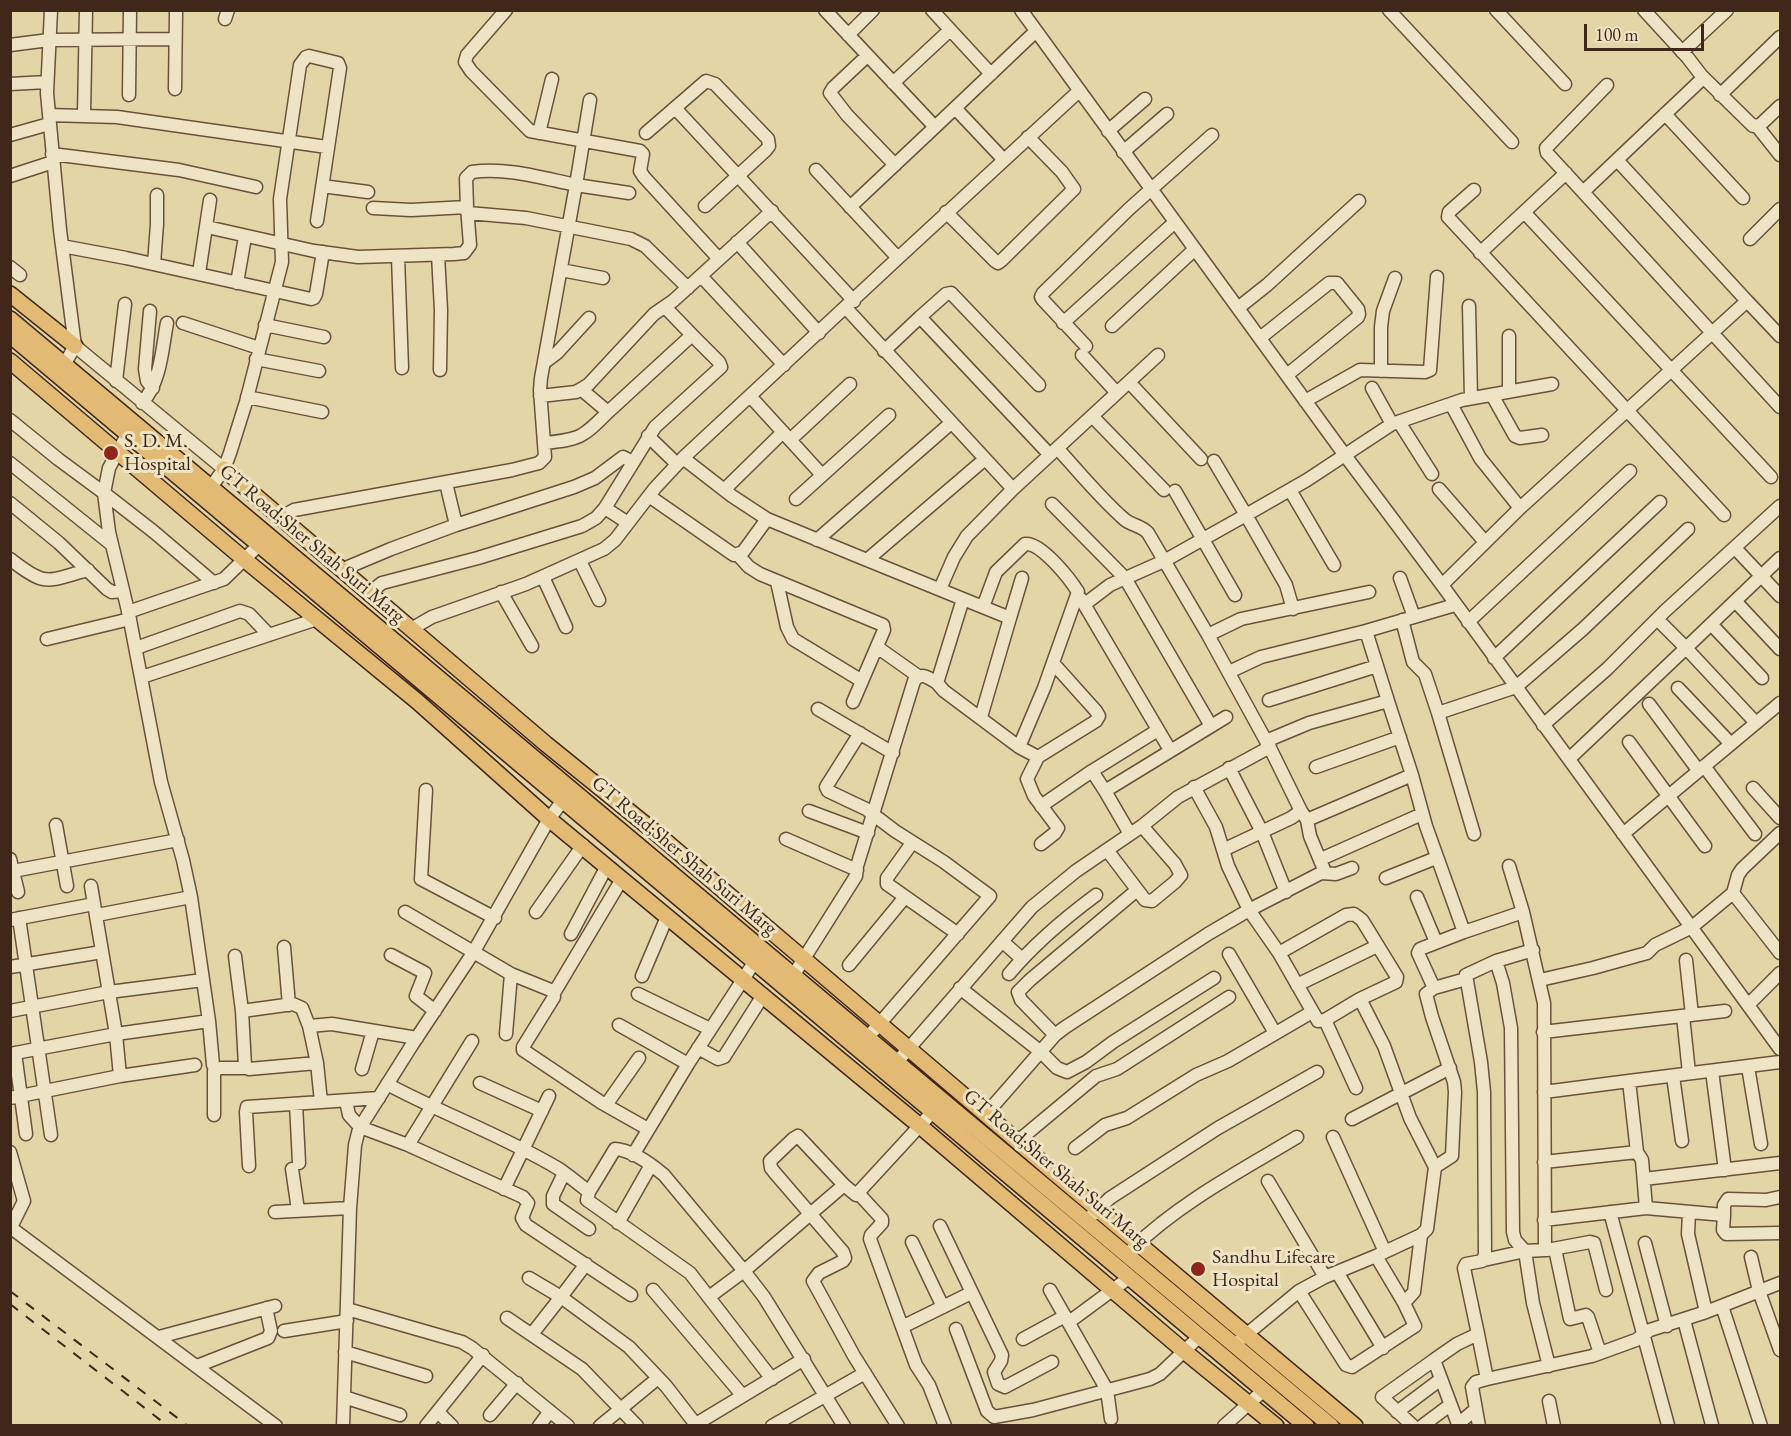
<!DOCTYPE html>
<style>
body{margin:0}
#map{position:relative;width:1791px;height:1436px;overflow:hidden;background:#e4d5a6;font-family:"EB Garamond",serif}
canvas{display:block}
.frame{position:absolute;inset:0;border:12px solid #40271a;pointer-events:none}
.scale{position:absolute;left:1584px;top:24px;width:120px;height:27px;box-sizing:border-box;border:3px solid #40271a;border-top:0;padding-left:8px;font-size:18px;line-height:21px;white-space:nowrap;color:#40271a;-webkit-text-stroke:4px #ede4c5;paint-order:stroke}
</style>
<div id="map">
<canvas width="1791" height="1436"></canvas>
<div class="frame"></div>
<div class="scale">100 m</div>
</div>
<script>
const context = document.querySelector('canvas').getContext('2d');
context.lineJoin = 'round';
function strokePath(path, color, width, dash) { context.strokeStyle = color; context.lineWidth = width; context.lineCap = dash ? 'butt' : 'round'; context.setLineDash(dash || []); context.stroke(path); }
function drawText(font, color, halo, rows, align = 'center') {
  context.font = font + ' "EB Garamond",serif'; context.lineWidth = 6; context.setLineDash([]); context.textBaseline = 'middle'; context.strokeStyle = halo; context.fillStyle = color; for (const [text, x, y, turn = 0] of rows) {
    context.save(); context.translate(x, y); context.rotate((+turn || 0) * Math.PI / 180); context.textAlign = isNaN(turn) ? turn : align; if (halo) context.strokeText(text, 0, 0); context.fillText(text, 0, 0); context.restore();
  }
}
const minor = new Path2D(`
 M51,10L47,93L60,230L75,346L60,372
 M506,10L467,55L465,62L471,71L530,131L640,151L643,154L640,171L644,177L719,259
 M825,10L935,127L850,207
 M932,10L991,74
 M1021,10L1344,454L1442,585L1780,1049
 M1389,10L1512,142
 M1496,10L1565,84
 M1644,10L1688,58L1701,75V80L1583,192L1780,407
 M225,19L228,10
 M848,35L873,10
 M10,45L49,40L175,39
 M1682,52L1727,10
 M867,56L833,88L830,93L847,115L895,165
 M1701,75L1753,126L1760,125L1780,106
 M893,83L950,30
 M10,84L47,82
 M175,89L176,12
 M129,95L130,10
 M1720,95L1780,37
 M590,100L576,185L629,193
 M675,108L854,301
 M955,108L1004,160
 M84,114L86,10
 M1665,114L1743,198
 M49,115L117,117L327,147
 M1757,126L1780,155
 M935,127L1036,31
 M1108,131L1145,99
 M539,133L552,79
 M646,133L706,81L715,84L768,139L769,146L766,150L705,206
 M10,135L49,124
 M1123,152L1167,114
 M52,154L179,170L256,187
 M10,176L53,162
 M322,186L368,192
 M1474,190L1449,212L1448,217L1724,515
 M1583,192L1547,153L1546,148L1607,85
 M946,212L995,261L998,263L1002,260L1074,189L1062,172L1028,137
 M1524,212L1771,477
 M468,213L526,218L631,239L645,246L688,288
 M207,227L314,251L358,257L454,254L464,253L470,245L467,207L411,210L373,208
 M1750,239L1780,209
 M737,242L819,333
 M62,246L126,258L311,299L314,298L316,294L323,252
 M1480,253L1566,173
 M438,255L441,310L440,370
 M398,257L402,368
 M898,258L1079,91
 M154,264L157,224V195
 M10,267L20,275
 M561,270L603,278
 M199,273L210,200
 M701,276L784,365
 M237,283L245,237
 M1747,301L1780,336
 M1469,306L1471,398
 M846,308L1013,489L1158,355
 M1238,308L1267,285L1359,201
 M150,311L145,369L147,381L153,388
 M920,317L946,294L951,293L1039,385
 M183,323L259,348
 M1063,323L1175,222
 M265,325L324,337
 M1112,326L1195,249
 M1260,338L1329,283H1337L1358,309L1359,314L1358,317L1287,375
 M75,346L224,469
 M1086,346L1043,300L1041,297L1043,293L1129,209L1212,135
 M884,351L920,317L1050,455
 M1082,355L1117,393
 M256,359L319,371
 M545,362L557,353L589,318
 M1381,371V327L1383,311L1395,278
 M116,381L125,304
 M1129,382L1201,459
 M1372,388L1392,424
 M582,390L608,412L692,335L665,307
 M1509,391V336
 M1492,395L1515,436L1520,438L1542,435
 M540,396L576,392L588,385L654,314L673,301L772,211
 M750,396L822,475
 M247,397L322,412
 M1305,401L1360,370L1425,372L1430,370L1437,277
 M142,403C161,382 162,349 167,323
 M1451,404L1480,458L1520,508
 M1092,416L1164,490
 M10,420L58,459L104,493L109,532L129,615L161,782L183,860L191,897L209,1021L213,1065
 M1399,422L1432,474
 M128,433L109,468L104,493L154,532L214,583
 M648,436L677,464
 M790,440L850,384
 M545,443C581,439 582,438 608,412
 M1058,449C1079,472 1100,498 1124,519C1132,526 1141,525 1148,533L1208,635L1271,750L1301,811L1307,820L1310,836L1325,872
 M683,458L898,258L816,170
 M985,459L867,560L963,599L937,683L944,691L1019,747L1038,757
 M1214,461L1246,515L1307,480L1392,424L1462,400L1552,384
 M10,463L111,544
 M446,483L456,525
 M211,487L224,469L230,453L246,402L282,262L280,199L300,65L306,57L309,56L338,63L340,68L317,221
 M1439,489L1485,542
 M724,490L783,432
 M1290,490L1334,565
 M1175,491L1235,595
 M649,496L734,555L743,552L767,519
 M796,499L889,415
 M10,503L59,543L107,589L112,592L123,591
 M1052,504L1125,578L1211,726
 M605,508L628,523
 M281,517L294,510L512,470L539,463L545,457L540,390L541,378L576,185C542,178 507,167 472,172L466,178L467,207
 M817,540L951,423
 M1735,548L1780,596
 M738,555L749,567L760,574L883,625L884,630L853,702
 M10,559C47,588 46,581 88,570
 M580,561L599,600
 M341,570L391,549L456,525L574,487L595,478L623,457L633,462
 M543,577L566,627
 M1400,578L1414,617
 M777,582L787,627L793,639L862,681
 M1442,585L1520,508L1747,301L1617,160
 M940,589L954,557L967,536L1013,489
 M501,592L532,646
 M368,594L382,583L478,558L582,526L596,518L605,508L655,427L721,367L719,362L692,335
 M963,599L1010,618L1022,578
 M1081,599L1170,750
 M1736,602L1780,649
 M1085,604L1110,585L1164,561L1246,515L1286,585L1293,609
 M983,607L996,572L1025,544C1041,542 1070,579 1078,592L1044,688L1019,747
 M128,612L224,579L260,544
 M1402,620L1413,662L1425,674L1438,713L1474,834
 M1468,622L1630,471
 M1711,624L1762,678
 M411,629L432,617L526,584L604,549L615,540L655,488L683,458L732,496L767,519L867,560
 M1366,631L1455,605
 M1208,635L1241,619L1369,592
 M47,639L130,619
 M877,647L918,676
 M136,648L240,611L249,614L269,635
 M1494,658L1660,502
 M1229,672L1261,657L1366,631L1388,701
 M142,677L317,619
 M1678,688L1731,744
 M1269,700L1377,666
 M1649,704L1698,770
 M818,709L893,753
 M1438,713L1516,687L1583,629L1688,529
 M981,717L1010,618
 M1756,723L1686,648L1780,558
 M1543,725L1607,669L1665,611L1780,506
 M860,733L826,787L828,791L866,809L895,831L944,862L990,896L868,1037
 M1266,741L1309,723L1388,701L1412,775
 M1629,742L1705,846
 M1569,759L1686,648L1657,619
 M1704,766L1755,834
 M1316,767L1400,737
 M1229,768L1262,832L1286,892
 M1092,771L1105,791
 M1753,788L1780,818
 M426,790L421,879L495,918
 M1041,806L1092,771L1158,730
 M809,811L868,833
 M1307,820L1412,775L1426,826L1464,932
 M56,825L67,886
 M1130,834L1105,791L1226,717
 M1623,834L1780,703
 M786,839L857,870
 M912,843L887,878V884L958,934
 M1041,844L1055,833L1058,828L1034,796L1027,779L1038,757L1096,721L1099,716L1096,711L1053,663
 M1107,850L1145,900L1152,901L1175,882L1181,875L1175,864L1142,826
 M1223,850L1291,818L1301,811
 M10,859L18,892
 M1321,859L1422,814
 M1509,866L1523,912
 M13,871L178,840
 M1386,878L1436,858
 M91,886L116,1034L120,1076
 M1733,893L1738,875L1742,869L1780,833
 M1417,897L1436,942
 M405,912L511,974L553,991L554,997L523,1047V1050L602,1103L648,1129
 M536,912L583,845
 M97,915L191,897
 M19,918L51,1135
 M10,920L94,904
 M571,934L607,866
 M1002,941L1022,959
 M284,947L289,1005
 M1279,953L1346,915L1354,914L1362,920L1397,977L1396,982L1360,999L1325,1020L1318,1021L1279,953L1249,910L1321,873L1336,874L1352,868
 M1229,954L1275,1033
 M391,955L425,973L416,996L435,1011
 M235,956L242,1011
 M1686,960L1692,1015
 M1496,961L1503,983L1511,1028L1513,1232L1515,1240L1525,1251L1533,1303L1549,1366
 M849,965L905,897
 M10,967L102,952
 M1009,974C1034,944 1065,918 1096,895
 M642,976L667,917
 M793,976L856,876L857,866L914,681C921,671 929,678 937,683
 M1540,980L1593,968L1647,953L1655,945L1692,927L1733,893L1780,953
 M1297,985L1377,946
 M960,988L1041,1052L1057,1068L1067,1072L1086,1062L1113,1042L1214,978
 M1434,988L1418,953L1420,949L1464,932L1523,912L1544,1003L1545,1250L1525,1251L1484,1260
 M554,993L622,879
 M638,994L710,1029
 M1748,1005L1780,973
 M10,1011L109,992L203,980
 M1683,1016L1689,1073
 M1325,1020L1356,1088
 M619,1025L688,1064
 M309,1026L302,1008L293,1004L242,1011L245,1066L249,1069L317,1063
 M1543,1032L1725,1011
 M506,1034L511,974
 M1055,1035L1021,1000L1018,992L1030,980L1137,890
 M698,1048L718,1059L724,1057L762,997
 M15,1053L26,1134
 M10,1054L116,1034L209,1021
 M897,1062L1032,907L1076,871L1142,826L1178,797L1270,747
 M1748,1067L1761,1144
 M362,1069L373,1031
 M1712,1071L1725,1170
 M1673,1076L1682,1141
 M1629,1081L1780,1062
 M480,1083L542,1111
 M387,1084C443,1114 506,1137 559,1169C569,1176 579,1184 589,1192
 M1544,1092L1629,1081L1637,1152L1642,1160L1646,1208
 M10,1098L120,1076L195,1065
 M379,1098L321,1102L317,1063L309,1026L332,1024L417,1038
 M346,1101L349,1115L360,1127L408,1145L523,1197L528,1203L522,1218L526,1225L631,1295
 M296,1104L299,1163
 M606,1105L639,1058
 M986,1114L1055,1035L1064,1028L1208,934L1249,910L1228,866L1216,827L1194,787
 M214,1115V1071L220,1068H246
 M1352,1119L1450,1068
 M1333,1137L1385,1252
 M1018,1141L1096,1076L1117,1069L1229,997
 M408,1145L472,1041
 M1075,1148L1105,1125L1127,1118L1196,1075L1228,1061L1312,1012
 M10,1152L24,1201L11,1227
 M633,1155L688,1064L755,961
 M1544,1162L1637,1152
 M249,1166L246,1112L247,1107L321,1102
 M1435,1167L1452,1156L1455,1092L1454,1082L1432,1017L1426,994L1434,988L1466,979
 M292,1169L298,1210
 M564,1173L553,1196V1204L589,1229
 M1644,1179L1780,1163
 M1268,1181L1325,1277L1376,1256L1421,1235L1427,1229L1435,1167L1410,1118L1384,1046L1360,999
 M504,1189L549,1096
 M859,1194L882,1219V1223L871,1235L870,1239L916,1365L929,1385L945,1426
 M275,1212L350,1208
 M1610,1212L1668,1425
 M1689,1212L1688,1234L1706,1312
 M1724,1215V1205L1728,1199L1766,1200L1780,1197
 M1544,1220L1646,1208L1724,1215L1723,1230L1726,1234L1780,1233
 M1086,1221L1110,1198L1218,1128L1317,1072
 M618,1223L651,1165
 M940,1226L1002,1355L1001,1361L994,1372L998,1384L1005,1387L1052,1362
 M10,1227L276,1426
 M912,1242L943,1307
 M1645,1243L1667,1326
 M1133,1248C1179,1203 1242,1170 1297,1137
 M1555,1249L1570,1319L1586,1315L1588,1317L1600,1353
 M1547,1250L1590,1242L1594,1243L1606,1290
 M1376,1256L1404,1303
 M1751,1257L1759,1291L1780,1350
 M1337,1272L1383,1348
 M1325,1277L1299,1291L1346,1365L1352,1367L1415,1326L1404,1303L1414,1292L1421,1235
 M529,1278L561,1297L586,1264
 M653,1290L743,1396
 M1050,1290L1107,1390L1111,1419
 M709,1297L744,1271L844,1185
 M1722,1306L1761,1426
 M347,1309L462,1342L472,1348L568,1426
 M507,1318L582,1369L637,1426
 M1684,1320L1712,1425
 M1069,1322L1130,1277
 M902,1327L971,1293
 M956,1329L987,1411L994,1417L1033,1410L1150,1379L1160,1374L1200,1336
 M284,1331L347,1321
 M532,1334L561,1297L629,1347L666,1386L697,1426
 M1478,1334L1464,1268L1466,1264L1482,1261L1485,1255L1484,1092L1481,1062L1466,975L1496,961L1533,950
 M159,1337L275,1306
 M1023,1339L1065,1316
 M1241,1339L1299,1291
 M345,1352L426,1376
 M1434,1360L1457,1344L1478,1334L1487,1379L1476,1382L1472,1387L1479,1426
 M197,1366L268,1338L271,1331L266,1308
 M772,1379L690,1273L587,1200L589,1192L615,1149C632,1150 651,1164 664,1175L744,1271L764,1297L844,1426
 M1487,1379L1592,1356L1636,1340L1650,1330L1706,1312L1780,1283
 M344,1397L400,1415
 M1549,1401L1554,1426
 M438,1412L452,1426
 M1397,1412L1441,1379
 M490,1415L517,1383
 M696,1424L804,1359
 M343,1426L350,1208L355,1145L359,1129L412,1045L473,953L549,819L568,794
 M426,1426L483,1355
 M539,1426L550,1411
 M600,1426L658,1378
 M772,1426L865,1373
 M898,1426L854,1356L813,1281L819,1273L843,1261L845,1258L843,1252L775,1173L771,1168L770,1161L793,1139L798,1136L844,1185L856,1195L938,1106
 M1224,1426L1264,1390
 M1413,1426L1382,1397L1434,1360L1458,1424L1476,1409
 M1422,1426L1450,1405`);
const major = new Path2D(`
 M10,294L75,346
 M10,319L1331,1426
 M10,335L1306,1426
 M10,361L245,560L418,702L549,819L920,1126L1184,1351L1276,1426
 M224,469L546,744L656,833L1051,1170L1355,1426`);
strokePath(minor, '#69523d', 15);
strokePath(major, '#40271a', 18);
strokePath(minor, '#ede4c5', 12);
strokePath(major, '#e2ba73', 15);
strokePath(new Path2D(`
 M10,1291L188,1426
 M10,1304L168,1426`), '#40271a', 2, [10, 10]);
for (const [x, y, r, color] of [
 [111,453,8,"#8f2418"],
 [1198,1269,8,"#8f2418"]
]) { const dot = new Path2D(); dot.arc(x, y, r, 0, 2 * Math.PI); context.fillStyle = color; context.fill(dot); strokePath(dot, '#ede4c5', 2); }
drawText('20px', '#40271a', '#ede4c5', [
 ["S. D. M.",124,442],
 ["Hospital",124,465],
 ["Sandhu Lifecare",1212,1258],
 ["Hospital",1212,1281]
], 'left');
drawText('20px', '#40271a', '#ede4c5', [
 ["GT Road;Sher Shah Suri Marg",312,544,40],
 ["GT Road;Sher Shah Suri Marg",684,856,40],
 ["GT Road;Sher Shah Suri Marg",1056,1169,40]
]);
</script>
